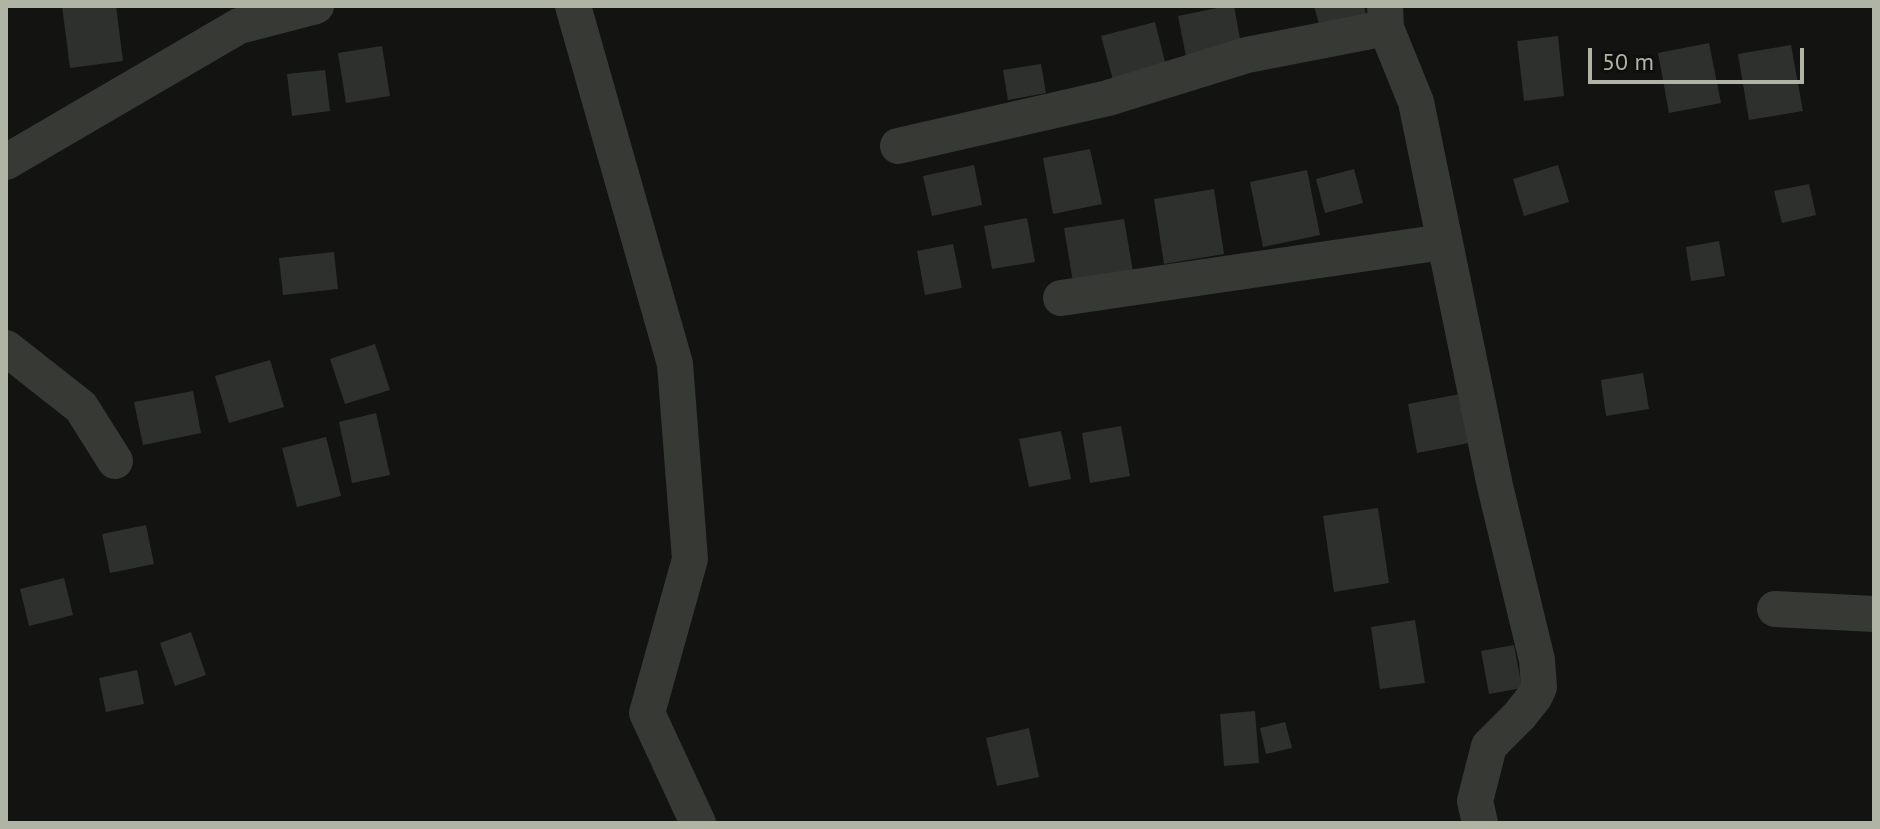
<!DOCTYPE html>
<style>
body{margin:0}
#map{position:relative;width:1880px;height:829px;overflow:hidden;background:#131412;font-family:"PT Sans",sans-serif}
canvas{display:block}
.frame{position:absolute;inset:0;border:8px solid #afb4a4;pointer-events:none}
.scale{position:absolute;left:1588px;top:48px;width:216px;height:36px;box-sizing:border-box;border:4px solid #afb4a4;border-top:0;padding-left:10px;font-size:24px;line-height:28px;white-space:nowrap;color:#afb4a4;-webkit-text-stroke:6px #0e0f0d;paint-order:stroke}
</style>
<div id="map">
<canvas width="1880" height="829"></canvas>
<div class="frame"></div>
<div class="scale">50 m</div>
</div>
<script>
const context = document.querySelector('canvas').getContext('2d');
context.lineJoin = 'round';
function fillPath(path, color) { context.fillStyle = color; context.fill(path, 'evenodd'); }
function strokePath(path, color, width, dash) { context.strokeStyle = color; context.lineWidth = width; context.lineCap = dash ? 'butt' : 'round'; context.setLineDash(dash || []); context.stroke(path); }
fillPath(new Path2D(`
 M62,6H116L123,61L70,68Z
 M1227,6H1234L1242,50L1187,61L1178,16Z
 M1314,6H1364L1367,18L1321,31Z
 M1155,22L1166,66L1113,80L1101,36Z
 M1558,36L1564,96L1524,101L1517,41Z
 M1709,43L1721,103L1669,113L1658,53Z
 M1791,45L1803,111L1749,120L1738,54Z
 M382,46L390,96L346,103L338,53Z
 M1041,64L1046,93L1008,100L1003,70Z
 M325,70L330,111L292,116L287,74Z
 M1090,149L1102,204L1053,214L1043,158Z
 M974,165L982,205L932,216L923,176Z
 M1558,165L1569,202L1524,216L1513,179Z
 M1354,169L1363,203L1325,213L1316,179Z
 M1307,170L1320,235L1263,247L1250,182Z
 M1809,184L1816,215L1782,223L1774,191Z
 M1214,189L1224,254L1164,264L1154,199Z
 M1027,218L1035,262L992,269L984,226Z
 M1124,219L1133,272L1073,282L1064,228Z
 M1719,241L1725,276L1691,281L1686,247Z
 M953,244L962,288L925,295L917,251Z
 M334,252L338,289L283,295L279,258Z
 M375,344L390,390L345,404L330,359Z
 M270,360L284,407L229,423L215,376Z
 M1643,373L1649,409L1606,416L1601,380Z
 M193,391L201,433L143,445L134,402Z
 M1465,393L1474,442L1417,453L1408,404Z
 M376,413L390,475L352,483L339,422Z
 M1121,426L1130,476L1090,483L1082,433Z
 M1061,431L1071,479L1029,487L1019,439Z
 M326,437L341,496L297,507L282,448Z
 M1378,508L1389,583L1334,592L1323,516Z
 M146,525L154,564L110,573L102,534Z
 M64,578L73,615L29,626L20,589Z
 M1415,620L1425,683L1380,689L1371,627Z
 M191,632L206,675L175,686L160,643Z
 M1514,645L1522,688L1489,694L1481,651Z
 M137,670L144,704L106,712L99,678Z
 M1255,711L1259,763L1224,766L1220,714Z
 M1285,722L1292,748L1266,754L1260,728Z
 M1029,728L1039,777L997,786L986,738Z`), '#2e302d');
strokePath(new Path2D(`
 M573,6L675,364L690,559L647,713L698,823
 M1385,6L1386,28L1416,102L1495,486L1537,660L1539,687L1535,696L1520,715L1489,746L1475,801L1480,823
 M898,146L1108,98L1247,55L1386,28
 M6,162L239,26L316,6
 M1061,298L1443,242
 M6,348L81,407L115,461
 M1775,609L1874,614`), '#363934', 36);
</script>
